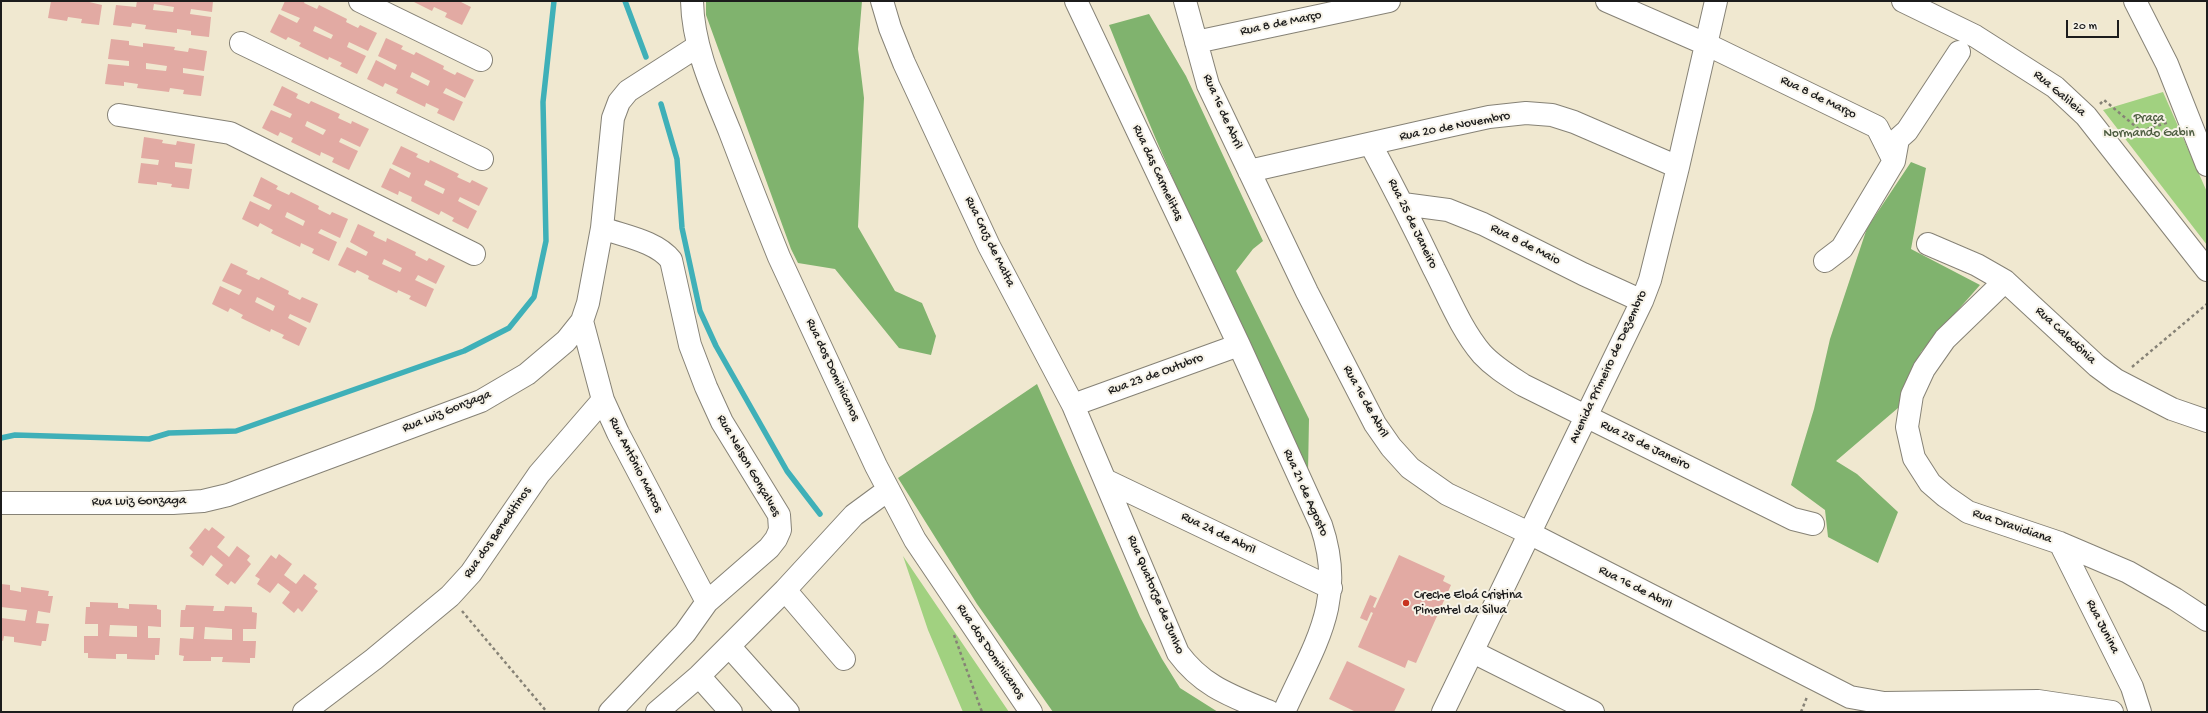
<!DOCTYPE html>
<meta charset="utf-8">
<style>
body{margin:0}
#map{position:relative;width:2208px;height:713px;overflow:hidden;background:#f0e8d0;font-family:"Gochi Hand",sans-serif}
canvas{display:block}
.frame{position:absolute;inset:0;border:2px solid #1c1c1c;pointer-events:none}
.scale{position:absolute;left:2066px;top:20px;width:53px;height:18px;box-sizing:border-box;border:2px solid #1c1c1c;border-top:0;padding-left:5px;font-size:12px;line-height:14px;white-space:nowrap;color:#1c1c1c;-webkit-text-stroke:3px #f7f3e8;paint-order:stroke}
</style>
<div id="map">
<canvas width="2208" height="713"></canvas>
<div class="frame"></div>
<div class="scale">20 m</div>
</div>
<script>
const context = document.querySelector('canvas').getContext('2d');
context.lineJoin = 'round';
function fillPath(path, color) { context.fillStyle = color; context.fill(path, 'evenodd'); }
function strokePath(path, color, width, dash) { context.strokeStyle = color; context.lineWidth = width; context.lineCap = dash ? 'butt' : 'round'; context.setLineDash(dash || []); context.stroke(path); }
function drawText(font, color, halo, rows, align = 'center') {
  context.font = font + ' "Gochi Hand",sans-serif'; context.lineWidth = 4; context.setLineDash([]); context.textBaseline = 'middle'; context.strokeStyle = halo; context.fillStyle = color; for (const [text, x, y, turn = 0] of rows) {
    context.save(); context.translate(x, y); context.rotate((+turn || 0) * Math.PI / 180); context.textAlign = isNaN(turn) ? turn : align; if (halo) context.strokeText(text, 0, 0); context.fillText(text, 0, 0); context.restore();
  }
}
fillPath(new Path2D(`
 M2163,92L2207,192V245L2103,110Z
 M903,556L1009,712H963L928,630Z`), '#a1d180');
fillPath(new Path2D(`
 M706,1H862L858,49L864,98L858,227L895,291L922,303L936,336L931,355L899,348L835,269L798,263L791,249L706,15Z
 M1149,14L1186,76L1263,241L1253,249L1236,271L1309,419L1308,473C1238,325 1169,177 1109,25Z
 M1911,162L1926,168L1911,249L1980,285L1921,352L1898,408L1836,461L1857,474L1898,512L1878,563L1828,537L1825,510L1791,485L1814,409L1830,339L1867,228Z
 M1037,384L1140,617L1162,659L1180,688L1218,712H1053L977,604L898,478Z`), '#80b36e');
strokePath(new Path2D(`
 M625,1L646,57
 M661,104L677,159L682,228L700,311L716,346L787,471L820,514
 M1,438L15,435L149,439L169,433L236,431L464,351L509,328L534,297L546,241L543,102L554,1`), '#3fb0b8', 5.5);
fillPath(new Path2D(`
 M51,1H85L102,5L99,25L81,23L82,19L68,17L67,21L48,18Z
 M137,1H213L212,12L191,9L190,14L211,17L209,37L191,35V31L177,29V33L145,29L146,25L132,23L131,27L113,25L116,5L136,7ZM154,4L174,7L173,12L153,10Z
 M285,1H305L304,3L317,9L319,5L347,19L346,22L358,28L360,25L377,33L368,51L349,42L347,47L366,56L357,74L340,66L342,63L329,57L328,60L299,46L301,43L288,37L286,40L270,32L279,14L297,23L300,18L281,10ZM315,26L333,35L331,39L313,31Z
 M412,1H459L471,7L462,25L445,17L447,13L434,7L432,11Z
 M386,38L403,46L401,49L414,55L416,52L444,66L443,69L455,75L457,72L474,80L465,98L446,88L443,93L463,102L454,121L437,113L439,109L426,103L425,107L396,93L398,89L385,83L383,87L367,79L376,60L395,70L397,65L378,56ZM412,72L430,81L428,86L410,77Z
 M111,39L129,41V45L143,47V43L175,47L174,50L188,52L189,48L207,51L204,71L183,68V73L204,76L201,96L183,94L184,90L170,88L169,92L137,88L138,84L124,82V86L105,84L108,64L129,66V61L108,59ZM146,63L167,66L166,71L146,69Z
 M282,86L298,94L296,98L309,104L311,101L340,114L338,118L351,124L352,121L369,129L360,147L341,138L339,142L358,151L349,170L332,162L334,158L321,152L320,156L291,142L293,138L280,132L278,136L262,128L271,110L290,118L292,114L273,105ZM307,121L326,130L323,135L305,126Z
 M144,137L163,140L162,143L176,145L177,141L195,144L192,164L175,162V167L192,169L189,189L171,187L172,184L157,182V185L138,183L141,163L158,165L159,160L141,158Z
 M401,146L418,154L416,157L429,163L430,160L459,174L457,177L470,183L472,180L488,188L479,206L460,197L458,201L477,211L468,229L452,221L454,218L441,211L439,215L411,201L412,197L399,191L398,195L381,187L390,168L409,178L411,173L392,164ZM426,180L445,189L443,194L424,185Z
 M261,177L278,186L276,189L289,195L291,192L319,206L318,209L330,215L332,212L348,219L340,238L321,229L318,233L337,242L329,261L312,253L314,249L301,243L300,247L271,233L273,230L260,223L258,227L242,219L250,201L269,210L272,205L253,196ZM287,212L305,221L303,226L285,217Z
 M358,224L375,232L373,236L386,242L387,238L416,252L415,255L427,261L429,258L445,266L436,284L418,275L415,280L434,289L426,307L409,299L411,296L398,290L397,293L368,279L369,276L357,270L355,273L338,265L347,247L366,256L368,252L350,242ZM384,259L402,268L400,272L382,264Z
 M231,263L248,271L246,274L259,280L261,277L289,291L288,294L300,300L302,297L318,304L310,323L290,314L288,318L307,328L299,346L282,338L284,335L271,329L270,332L241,318L243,315L230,308L228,312L212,304L220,286L239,295L242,290L222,281ZM257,297L275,306L273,311L255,302Z
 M212,527L225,537L217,547L229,557L237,546L250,556L247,560L251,564L235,584L231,581L228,585L215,575L223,565L211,555L203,566L190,556L193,552L189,548L205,528L209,531Z
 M279,554L292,564L284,575L296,584L304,574L317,584L314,588L318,591L302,612L298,608L294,613L282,603L290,592L278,583L270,593L257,584L260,579L255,576L271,555L276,559Z
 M1399,555L1445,576L1443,581L1451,585L1416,663L1408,660L1405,668L1358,647L1373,613L1371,612L1367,621L1360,618L1370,595L1377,598L1373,607L1375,608Z
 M1,584L10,585V590L16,591L21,592V587L49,591L48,596H53L50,613L38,611L36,623L49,624L46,641H42L41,646L14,642V637L4,636L3,641L1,640V618L25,621L27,610L1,607Z
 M90,602L118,603V608H122L129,609V604L157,605V609L161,610V627L148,626V638H160L159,655H155V660L127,659V654H116V659L88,658V653H84V636H98V624H85L86,607H90ZM110,625L137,626V637L109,636Z
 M186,605L214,606L213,611H224L225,606L252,607V612L257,613L256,629H243V641H256L255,658H250V663L222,662L223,657H211V661H183L184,656L179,655L180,638L193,639L194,627H180L181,610H185ZM205,627L232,629V640L204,639Z
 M1347,661L1405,689L1394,712H1356L1329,699Z`), '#e2aaa3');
const minor = new Path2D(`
 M360,1L481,60
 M692,1C693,47 713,90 730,132C746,174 762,215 779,257L876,466L915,540L1031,712
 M882,1L890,28L904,63L989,246L1073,405L1178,653C1203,687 1232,696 1270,712
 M1076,1L1239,345L1321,525C1347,601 1314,645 1284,712
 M1185,1L1208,85L1307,292L1375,424L1391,447L1410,468L1447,494L1529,533L1850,697L1884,703L2038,701L2112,712
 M1607,1L1708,45L1877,127L1894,161
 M1903,1L1975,36L2055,87L2086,116L2207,270
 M2135,1L2167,64L2207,165
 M1196,42L1389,1
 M241,43L482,159
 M119,115L230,133L474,254
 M1371,145C1393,186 1414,227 1434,269C1449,298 1461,329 1482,354C1494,367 1509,376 1523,385L1793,519L1813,524
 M1249,171L1439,128L1489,117L1526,113L1552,115L1574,122L1678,167
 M1403,204L1448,210L1483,224L1583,274L1642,301
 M602,228C624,236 656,241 671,260L690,345L706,387L722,422L779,515L780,530L776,539L769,548L707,602L685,633L610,712
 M1928,244L1977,265L2005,281L2097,366L2116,380L2172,409L2207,421
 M1825,261L1842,248L1894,161L1898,139L1907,131L1959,52
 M2005,281L1945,339L1924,369L1912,395L1907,427L1914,458L1930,483L1945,496L1968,512L2060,543L2128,572L2175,599L2207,620
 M582,321L603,400L618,433L707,602
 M1073,405L1239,345
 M1105,480L1331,588
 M1,503H173L203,501L228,495L481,401L527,374L566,341L582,321L588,303L602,228L613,118L619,102L628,91L698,46
 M2060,543L2132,687L2140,712
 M785,590L844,659
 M729,646L788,712
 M1473,652L1593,712
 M699,676L731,712
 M304,712L374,659L450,596L471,573L539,474L603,400
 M657,712L699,676L785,590L854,515L888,490
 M1443,712L1642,301L1650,280L1678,167L1716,1`);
strokePath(minor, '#868276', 24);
strokePath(new Path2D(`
 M2100,104L2104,100L2141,131L2169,122
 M2132,367L2207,304
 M462,611L547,712
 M954,635L982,712
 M1801,712L1807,697`), '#868276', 2.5, [3, 3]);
strokePath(minor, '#fff', 22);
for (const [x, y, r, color] of [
 [1406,603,4,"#c8321e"]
]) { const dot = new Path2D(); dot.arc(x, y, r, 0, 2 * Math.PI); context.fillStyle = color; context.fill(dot); strokePath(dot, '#f7f3e8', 1.5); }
drawText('13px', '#1c1c1c', '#f7f3e8', [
 ["Rua 8 de Março",1281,24,-12],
 ["Rua Galileia",2059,94,40],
 ["Rua 8 de Março",1818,98,26],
 ["Rua 16 de Abril",1222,112,66],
 ["Rua 20 de Novembro",1455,127,-11],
 ["Rua das Carmelitas",1157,173,65],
 ["Rua 25 de Janeiro",1412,224,64],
 ["Rua Cruz de Malta",989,242,64],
 ["Rua 8 de Maio",1525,245,27],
 ["Rua Caledônia",2065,336,43],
 ["Avenida Primeiro de Dezembro",1609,367,-65],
 ["Rua dos Dominicanos",832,370,65],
 ["Rua 23 de Outubro",1156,375,-20],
 ["Rua 16 de Abril",1365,402,61],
 ["Rua Luiz Gonzaga",447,412,-22],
 ["Rua 25 de Janeiro",1645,446,26],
 ["Rua Antônio Marcos",635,465,63],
 ["Rua Nelson Gonçalves",748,466,60],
 ["Rua 21 de Agosto",1305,493,66],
 ["Rua Luiz Gonzaga",139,502,-1],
 ["Rua Dravidiana",2012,527,19],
 ["Rua dos Beneditinos",498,533,-55],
 ["Rua 24 de Abril",1218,534,26],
 ["Rua 16 de Abril",1635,588,27],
 ["Rua Quatorze de Junho",1155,595,67],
 ["Rua Junina",2102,627,63],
 ["Rua dos Dominicanos",990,652,56]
]);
drawText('13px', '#4b5b3f', '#f7f3e8', [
 ["Praça",2149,119],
 ["Normando Gabin",2149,134]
]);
drawText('13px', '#1c1c1c', '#f7f3e8', [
 ["Creche Eloá Cristina",1414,596],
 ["Pimentel da Silva",1414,611]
], 'left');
</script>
